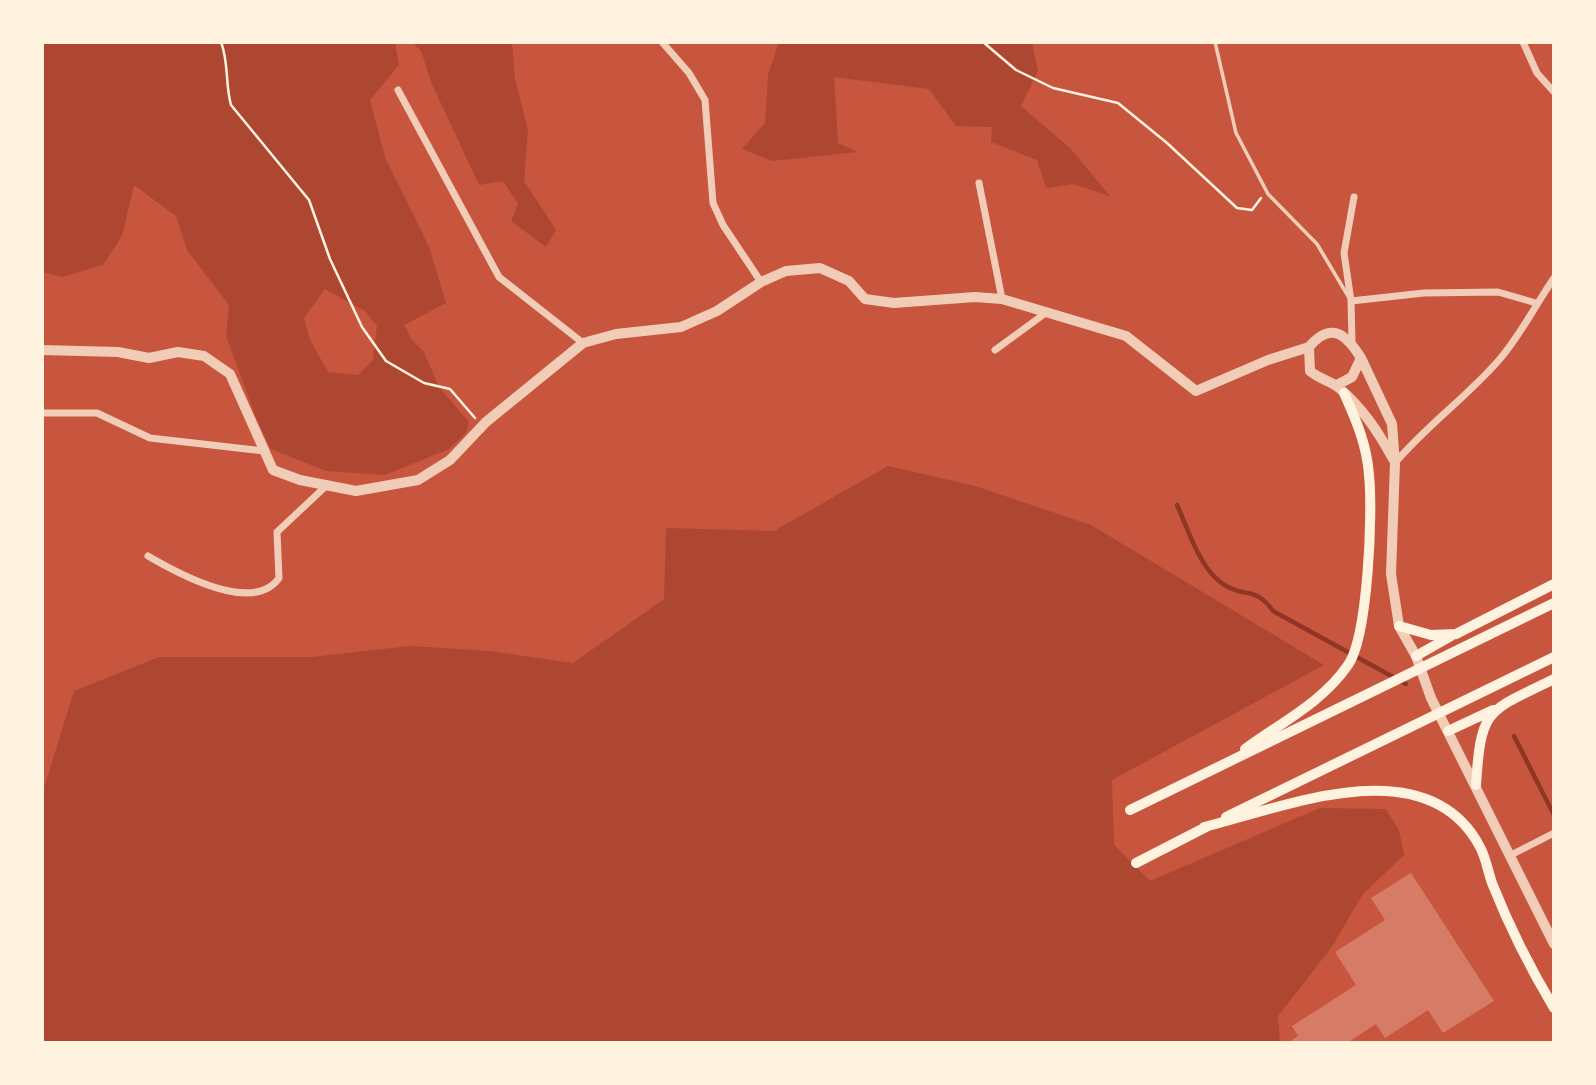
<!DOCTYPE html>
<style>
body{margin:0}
#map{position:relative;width:1596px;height:1085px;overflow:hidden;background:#c8553d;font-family:"Nunito Sans",sans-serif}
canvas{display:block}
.frame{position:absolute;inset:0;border:44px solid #fff3e0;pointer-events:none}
</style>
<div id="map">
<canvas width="1596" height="1085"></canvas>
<div class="frame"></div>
</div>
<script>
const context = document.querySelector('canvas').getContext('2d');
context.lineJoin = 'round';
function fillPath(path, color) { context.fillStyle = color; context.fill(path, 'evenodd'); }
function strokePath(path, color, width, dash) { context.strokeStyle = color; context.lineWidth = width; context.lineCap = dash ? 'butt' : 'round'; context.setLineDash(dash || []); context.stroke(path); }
fillPath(new Path2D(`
 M42,42H395L399,65L370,100L385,157L429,247L446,303L404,325L412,340L424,352L439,387L469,422L466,433L449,449L385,475L326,471L271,449L257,420L226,336L229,305L187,250L176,216L134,185L122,236L103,265L62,277L42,272ZM325,289L365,311L377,326L373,360L358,375L328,372L310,340L304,318Z
 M412,42H512L515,79L528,130L524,181L556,230L546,247L511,221L518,204L503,181L479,185L431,82L421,51Z
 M779,42H1032L1038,71L1021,106L1071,149L1110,196L1073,184L1046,188L1037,160L991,142L992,127L956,126L929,89L834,77L838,143L858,152L772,161L742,149L765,123L768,75Z
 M888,466L975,486L1091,525L1324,665L1112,780L1114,845L1150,881L1320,808L1386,809L1399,830L1404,855L1363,894L1331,948L1278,1016L1280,1043H42V794L74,691L159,657H312L410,646L490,651L573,663L664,599L666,528L774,531Z`), '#ae4732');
strokePath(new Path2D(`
 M1177,505C1189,531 1200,571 1226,586C1247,598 1255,586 1273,611L1406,684
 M1514,736L1554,815`), '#8f3625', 4.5);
fillPath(new Path2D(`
 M1411,873L1494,1001L1443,1033L1428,1010L1385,1038L1376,1024L1347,1043H1294L1292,1040L1298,1036L1292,1026L1356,985L1335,952L1385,920L1371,898Z`), '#d67c66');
strokePath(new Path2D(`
 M221,42C229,63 225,83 231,105L309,200L330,259L362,327L386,361L424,383L450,389L475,418
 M983,42L1016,70L1053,88L1118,103L1167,143L1237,208L1252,210L1261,198`), '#fff3e0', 2.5);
strokePath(new Path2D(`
 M1215,42L1236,133L1268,194L1317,244L1348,296`), '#f1ccb7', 3.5);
strokePath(new Path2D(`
 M662,42L689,73L705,100L713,203L723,225L761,282
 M1523,42L1537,73L1554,92
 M398,90L499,277L583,343
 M979,183L1002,299
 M1351,301L1424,293L1498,292L1536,303
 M1352,342L1351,301L1344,253L1354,197
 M995,350L1047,312
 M42,413H97L150,438L264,451
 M1395,463C1427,425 1467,397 1499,360C1520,336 1536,304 1554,278
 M148,556C177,573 253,615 279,578L277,532L326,486
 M1511,855L1554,833`), '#f1ccb7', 7);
strokePath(new Path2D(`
 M42,350L118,352L149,358L178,352L204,356L230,374L273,470L300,480L356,491L418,480L450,460L486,422L583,343L616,334L681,327L717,311L761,282L786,271L820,268L849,281L865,299L894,303L975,297L1002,299L1126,336L1196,391L1268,360L1309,347
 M1361,358L1392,424L1395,463L1391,574L1399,626L1416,656L1431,698L1554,944
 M1337,385L1352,377L1361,358C1346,334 1331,321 1309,347L1310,371C1319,379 1331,381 1339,388C1363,408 1379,433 1393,459`), '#f1ccb7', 10);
strokePath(new Path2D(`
 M1399,626L1431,635L1456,634L1554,584
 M1416,656L1453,635
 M1448,731L1493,710
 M1245,749C1280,723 1322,703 1348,665C1368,637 1373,512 1369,475C1367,445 1356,420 1344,393
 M1476,785C1481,707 1487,712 1554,679
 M1130,810L1554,603
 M1226,817L1554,657
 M1204,827C1285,807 1427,747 1480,847C1486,858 1488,872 1492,883C1509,926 1530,968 1554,1008
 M1136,863L1208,826`), '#fff3e0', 10);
</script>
